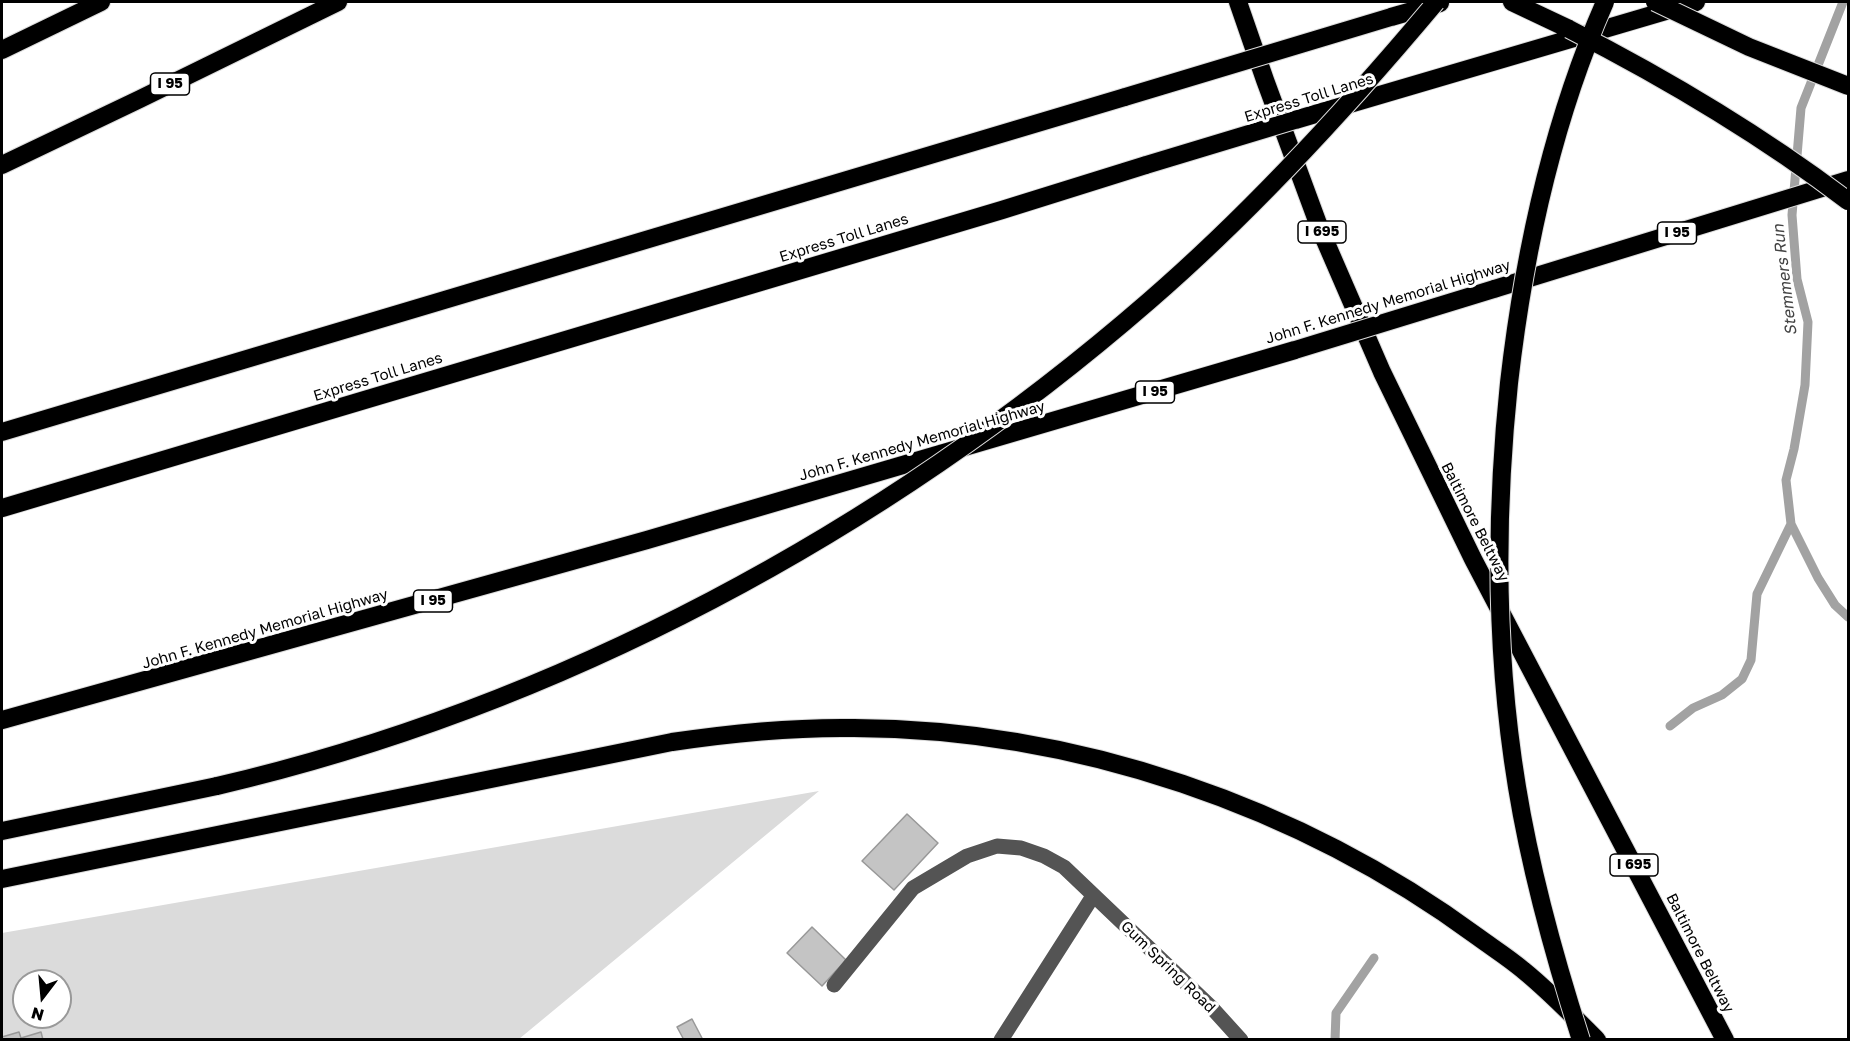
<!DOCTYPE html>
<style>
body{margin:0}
#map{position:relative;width:1850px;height:1041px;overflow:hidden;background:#fff;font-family:"Golos Text",sans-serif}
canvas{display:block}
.frame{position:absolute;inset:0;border:3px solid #000;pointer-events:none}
.north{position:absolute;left:12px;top:969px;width:60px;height:60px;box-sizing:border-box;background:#fff;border:2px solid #999;border-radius:50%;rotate:196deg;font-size:16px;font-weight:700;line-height:24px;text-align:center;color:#000}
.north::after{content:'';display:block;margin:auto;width:21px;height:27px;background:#000;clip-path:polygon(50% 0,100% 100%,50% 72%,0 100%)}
</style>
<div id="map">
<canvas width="1850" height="1041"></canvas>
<div class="frame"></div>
<div class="north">N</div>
</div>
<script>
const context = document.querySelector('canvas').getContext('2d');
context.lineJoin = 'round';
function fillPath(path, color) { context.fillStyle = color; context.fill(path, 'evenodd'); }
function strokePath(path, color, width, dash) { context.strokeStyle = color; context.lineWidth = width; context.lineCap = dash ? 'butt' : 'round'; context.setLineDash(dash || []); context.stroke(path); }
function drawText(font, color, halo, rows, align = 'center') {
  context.font = font + ' "Golos Text",sans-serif'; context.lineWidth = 6; context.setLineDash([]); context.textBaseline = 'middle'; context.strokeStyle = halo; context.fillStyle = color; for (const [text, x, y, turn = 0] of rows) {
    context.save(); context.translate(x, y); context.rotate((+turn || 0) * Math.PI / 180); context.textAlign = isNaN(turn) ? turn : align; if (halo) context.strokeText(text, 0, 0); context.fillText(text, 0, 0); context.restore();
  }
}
fillPath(new Path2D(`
 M819,791L519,1039L2,1040V933ZM24,981H60V1017H24Z`), '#dbdbdb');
strokePath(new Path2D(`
 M1843,2L1801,108L1792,215L1797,279L1808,322L1805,385L1794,449L1786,480L1791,524L1818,578L1835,605L1848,617
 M1670,726L1693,708L1722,695L1742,679L1751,660L1757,594L1791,524
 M1335,1040L1336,1013L1374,958`), '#a2a2a2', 9);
const building = new Path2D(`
 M907,814L938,843L894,890L862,861Z
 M812,927L846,960L822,986L787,953Z
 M692,1019L703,1040H684L677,1027Z
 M19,1032L21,1038L41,1032L43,1040H2V1037Z`);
fillPath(building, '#c4c4c4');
strokePath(building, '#989898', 1.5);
const highway = new Path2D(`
 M1238,2L1265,80L1320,229L1382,372L1473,559L1725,1040
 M1512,2L1569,29
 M1391,17L1440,3
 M2,50L101,2
 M1295,120L1696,2
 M2,165L140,99L338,2
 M1494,289L1848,180
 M2,432L1125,97
 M2,508L1002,210L1146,165
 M2,720L647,540L1295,350
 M2,831L217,786
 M2,879L672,742C732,733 793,727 854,728C1076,729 1300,806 1478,937C1493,948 1509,958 1523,970C1549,991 1573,1016 1597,1040`);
strokePath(highway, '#dbdbdb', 20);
strokePath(new Path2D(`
 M834,985L913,888L967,856L997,846L1021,848L1044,856L1064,867L1212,1008L1241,1040
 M1001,1040L1093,896`), '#545454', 15);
strokePath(highway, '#000', 18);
const highwayBridge = new Path2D(`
 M1655,2L1749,47L1848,86
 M1569,29C1667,79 1761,135 1848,201
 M1125,97L1391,17
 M1146,165L1295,120
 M1295,350L1494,289
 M217,786C560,706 883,532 1149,301C1253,211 1348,107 1436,2
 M1581,1040C1554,956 1531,873 1517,787C1495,653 1495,517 1509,383C1524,252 1552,122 1605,2`);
strokePath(highwayBridge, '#dbdbdb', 20, []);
strokePath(highwayBridge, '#000', 18);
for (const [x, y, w] of [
 [170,84,39],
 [1322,232,48],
 [1677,233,39],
 [1155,392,39],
 [433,601,39],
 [1634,865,48]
]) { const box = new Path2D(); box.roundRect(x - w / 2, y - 11, w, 22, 4.5); context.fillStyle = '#fff'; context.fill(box); strokePath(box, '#000', 1.5); }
drawText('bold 14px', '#000', null, [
 ["I 95",170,84],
 ["I 695",1322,232],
 ["I 95",1677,233],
 ["I 95",1155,392],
 ["I 95",433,601],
 ["I 695",1634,865]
]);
drawText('15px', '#000', '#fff', [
 ["Express Toll Lanes",1309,98,-17],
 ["Express Toll Lanes",844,238,-17],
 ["John F. Kennedy Memorial Highway",1388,302,-17],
 ["Express Toll Lanes",378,377,-17],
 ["John F. Kennedy Memorial Highway",922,441,-16],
 ["Baltimore Beltway",1475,522,63],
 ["John F. Kennedy Memorial Highway",265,629,-16],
 ["Baltimore Beltway",1700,953,63],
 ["Gum Spring Road",1168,967,44]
]);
drawText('italic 16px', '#434343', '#fff', [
 ["Stemmers Run",1785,280,-97]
]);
</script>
